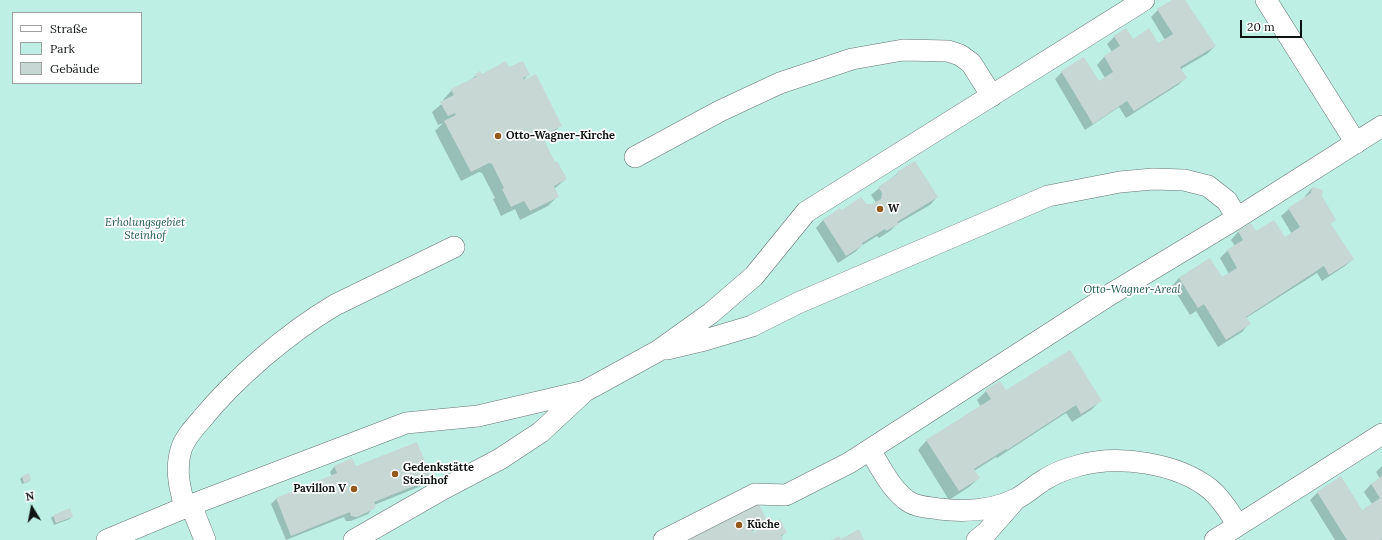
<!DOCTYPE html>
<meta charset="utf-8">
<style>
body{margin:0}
#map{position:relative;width:1382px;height:540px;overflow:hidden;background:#f0fffc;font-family:Lora,serif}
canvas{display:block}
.legend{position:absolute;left:12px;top:12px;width:130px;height:72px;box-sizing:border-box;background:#fff;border:1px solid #9fa1a0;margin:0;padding:5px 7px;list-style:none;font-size:12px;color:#0e1412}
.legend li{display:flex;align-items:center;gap:8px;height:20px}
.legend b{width:20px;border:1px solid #9fa1a0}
.north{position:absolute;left:12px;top:488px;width:40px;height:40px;-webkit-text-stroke:3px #fff;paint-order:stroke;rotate:350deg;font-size:11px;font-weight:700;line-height:16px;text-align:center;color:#0e1412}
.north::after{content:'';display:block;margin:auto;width:14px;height:18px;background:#0e1412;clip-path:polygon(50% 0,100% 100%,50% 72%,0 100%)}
.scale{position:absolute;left:1240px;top:20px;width:62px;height:18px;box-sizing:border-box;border:2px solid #0e1412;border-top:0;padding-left:5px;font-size:12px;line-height:14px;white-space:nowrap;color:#0e1412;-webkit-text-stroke:3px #fff;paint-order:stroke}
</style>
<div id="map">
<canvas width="1382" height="540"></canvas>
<ul class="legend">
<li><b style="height:5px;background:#fff"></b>Straße</li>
<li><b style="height:11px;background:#beefe5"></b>Park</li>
<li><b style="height:11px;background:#c6d7d4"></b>Gebäude</li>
</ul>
<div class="north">N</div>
<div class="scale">20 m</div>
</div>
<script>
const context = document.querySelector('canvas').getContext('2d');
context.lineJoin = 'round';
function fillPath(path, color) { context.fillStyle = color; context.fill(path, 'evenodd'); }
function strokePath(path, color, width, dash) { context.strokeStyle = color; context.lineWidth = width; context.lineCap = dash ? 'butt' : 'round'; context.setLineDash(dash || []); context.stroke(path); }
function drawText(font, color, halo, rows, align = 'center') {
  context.font = font + ' Lora,serif'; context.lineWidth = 3.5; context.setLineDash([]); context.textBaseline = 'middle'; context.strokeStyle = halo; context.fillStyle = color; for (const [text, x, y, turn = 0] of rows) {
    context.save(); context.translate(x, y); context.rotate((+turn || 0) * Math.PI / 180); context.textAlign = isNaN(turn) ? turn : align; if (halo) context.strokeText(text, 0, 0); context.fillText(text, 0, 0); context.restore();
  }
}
fillPath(new Path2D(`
 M0,0H1382V540H0ZM13,13H141V83H13Z`), '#beefe5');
fillPath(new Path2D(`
 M1174,0H1184L1215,46L1207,54L1181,69L1186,78L1178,85L1126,118L1119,107L1085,130L1055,79L1062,72L1098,82L1105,78L1097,65L1104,57L1112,52L1107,44L1114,37L1126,29L1133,40L1158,44L1165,40L1151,17L1158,10Z
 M509,69L529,74L522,82L561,125L552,135L543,139L555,164L566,179L554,189L558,196L548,206L520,220L515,209L501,216L493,199L495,198L482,173L479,172L461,181L435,131L443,123L438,125L432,112L444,102L443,100L452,90L469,82L476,75H481Z
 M898,173L937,197L930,205L897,224L890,231L879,238L877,236L861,246L855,252L838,263L816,228L823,220L840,209L841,211L865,205H872L875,204V201L871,195Z
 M1312,188L1320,197L1330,225L1353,259L1345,266L1322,281L1317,273L1246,318L1249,324L1242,332L1218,347L1196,311L1190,315L1172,286L1179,278L1209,259L1222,278L1229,274L1220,258L1227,251L1235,246L1231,240L1238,232L1251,225L1256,233L1285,239L1292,234L1281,216L1289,209L1305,199V196Z
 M986,391L1005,392L1101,400L1091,410L1072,422L1066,413L997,458L996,457L974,471L979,478L969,487L949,500L918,450L927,440L981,407L977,400Z
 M335,466L355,468L431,479L426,484L374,505L373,508L368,514L351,521H346L344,517L286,540L271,504L276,499L332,477L330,472Z
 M1382,466V540H1335L1310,500L1317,493L1341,478L1362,511L1372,504L1364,492L1371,484L1380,479L1376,472Z
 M22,477L30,480L28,482L22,484L20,479Z
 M53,516H72L70,519L54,525L51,518Z
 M766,521L759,528L751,532L752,534L786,532L781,537L782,540H691Z`), '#0003');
fillPath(new Path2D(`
 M1172,0H1185L1216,46L1180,67L1187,78L1134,111L1127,101L1093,124L1061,71L1084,57L1099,81L1113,72L1104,56L1120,46L1114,36L1126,28L1133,39L1149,28L1158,43L1173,34L1157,9Z
 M506,61L509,67L523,61L530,75L523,78L524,80L536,74L562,126L544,135L543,138L555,162L557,161L567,179L554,186L559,197L530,211L524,201L511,207L502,189L504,188L492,164L489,163L471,172L444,121L456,115L455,113L448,116L440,102L454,95L451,89L476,77L475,74L480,71L482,74Z
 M915,161L938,197L897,222L899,224L886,231L885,229L862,243L863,245L846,256L823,220L840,208L842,210L861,197L866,204H872L881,199L882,193L878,187L898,174L897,172Z
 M1312,187L1323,190L1322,196L1336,220L1331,224L1354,259L1329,275L1324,266L1246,317L1251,324L1226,340L1204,304L1198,308L1179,278L1210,258L1222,277L1237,268L1227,250L1243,240L1238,231L1251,223L1256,231L1274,220L1285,237L1300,227L1288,208L1311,193Z
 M1070,350L1102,401L1081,414L1076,405L1007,450L1006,449L974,469L980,478L959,491L926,440L991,399L985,390L1000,381L1006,390Z
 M417,442L432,479L374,502L376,506L374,509L357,517L351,516L350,512L291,536L276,498L337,473L334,466L352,458L356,466Z
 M29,473L31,480L24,483L22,476Z
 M1341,476L1362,510L1380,498L1371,484L1382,476V539L1380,540H1347L1317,492Z
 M759,504L767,521L751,529L753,533L780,519L787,533L781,535L783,540H688Z
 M70,508L73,517L56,523L53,515Z
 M859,529L864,540H831L839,536L841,539Z`), '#c6d7d4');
const minor = new Path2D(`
 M1266,0L1356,143
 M635,157L720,111L780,83L852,59L903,50L948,51L960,55L971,63L992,96
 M667,349L705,340L752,326L798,303L1048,196L1120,182L1153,179L1184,180L1208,186L1227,201L1237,218
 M870,450C880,466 889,486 905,499C914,507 927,507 939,509C965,512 992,511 1016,499C1026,494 1034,486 1044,480C1053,474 1066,469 1077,466C1118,454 1177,463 1210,489C1222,499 1230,513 1238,525
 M191,505L205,540
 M185,508C180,489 175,470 181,450C184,439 193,429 201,420C236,377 288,333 335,305L454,247
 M107,540L191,505L406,423L478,416L585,391
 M354,540L443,489L500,459L541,432L585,391L658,351L711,313L754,276L806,212L1144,0
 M664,540L755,494L786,495L849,463L1111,294L1237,218L1382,126
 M977,540L987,532L1015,500
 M1215,540L1382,434`);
strokePath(minor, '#667572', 22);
strokePath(minor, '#fff', 21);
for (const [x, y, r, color] of [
 [498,136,4,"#95581c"],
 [880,209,4,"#95581c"],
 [395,474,4,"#95581c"],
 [354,489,4,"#95581c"],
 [739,525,4,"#95581c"]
]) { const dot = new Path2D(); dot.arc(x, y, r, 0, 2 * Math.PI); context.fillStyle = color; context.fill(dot); strokePath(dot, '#fff', 1.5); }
drawText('bold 11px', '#0e1412', '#fff', [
 ["Otto-Wagner-Kirche",506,136],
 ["W",888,209],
 ["Gedenkstätte",403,468],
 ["Steinhof",403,481],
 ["Pavillon V",346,489,"right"],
 ["Küche",747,525]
], 'left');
drawText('italic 11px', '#1a554c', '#fff', [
 ["Erholungsgebiet",145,223],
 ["Steinhof",145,236],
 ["Otto-Wagner-Areal",1132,290]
]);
</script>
